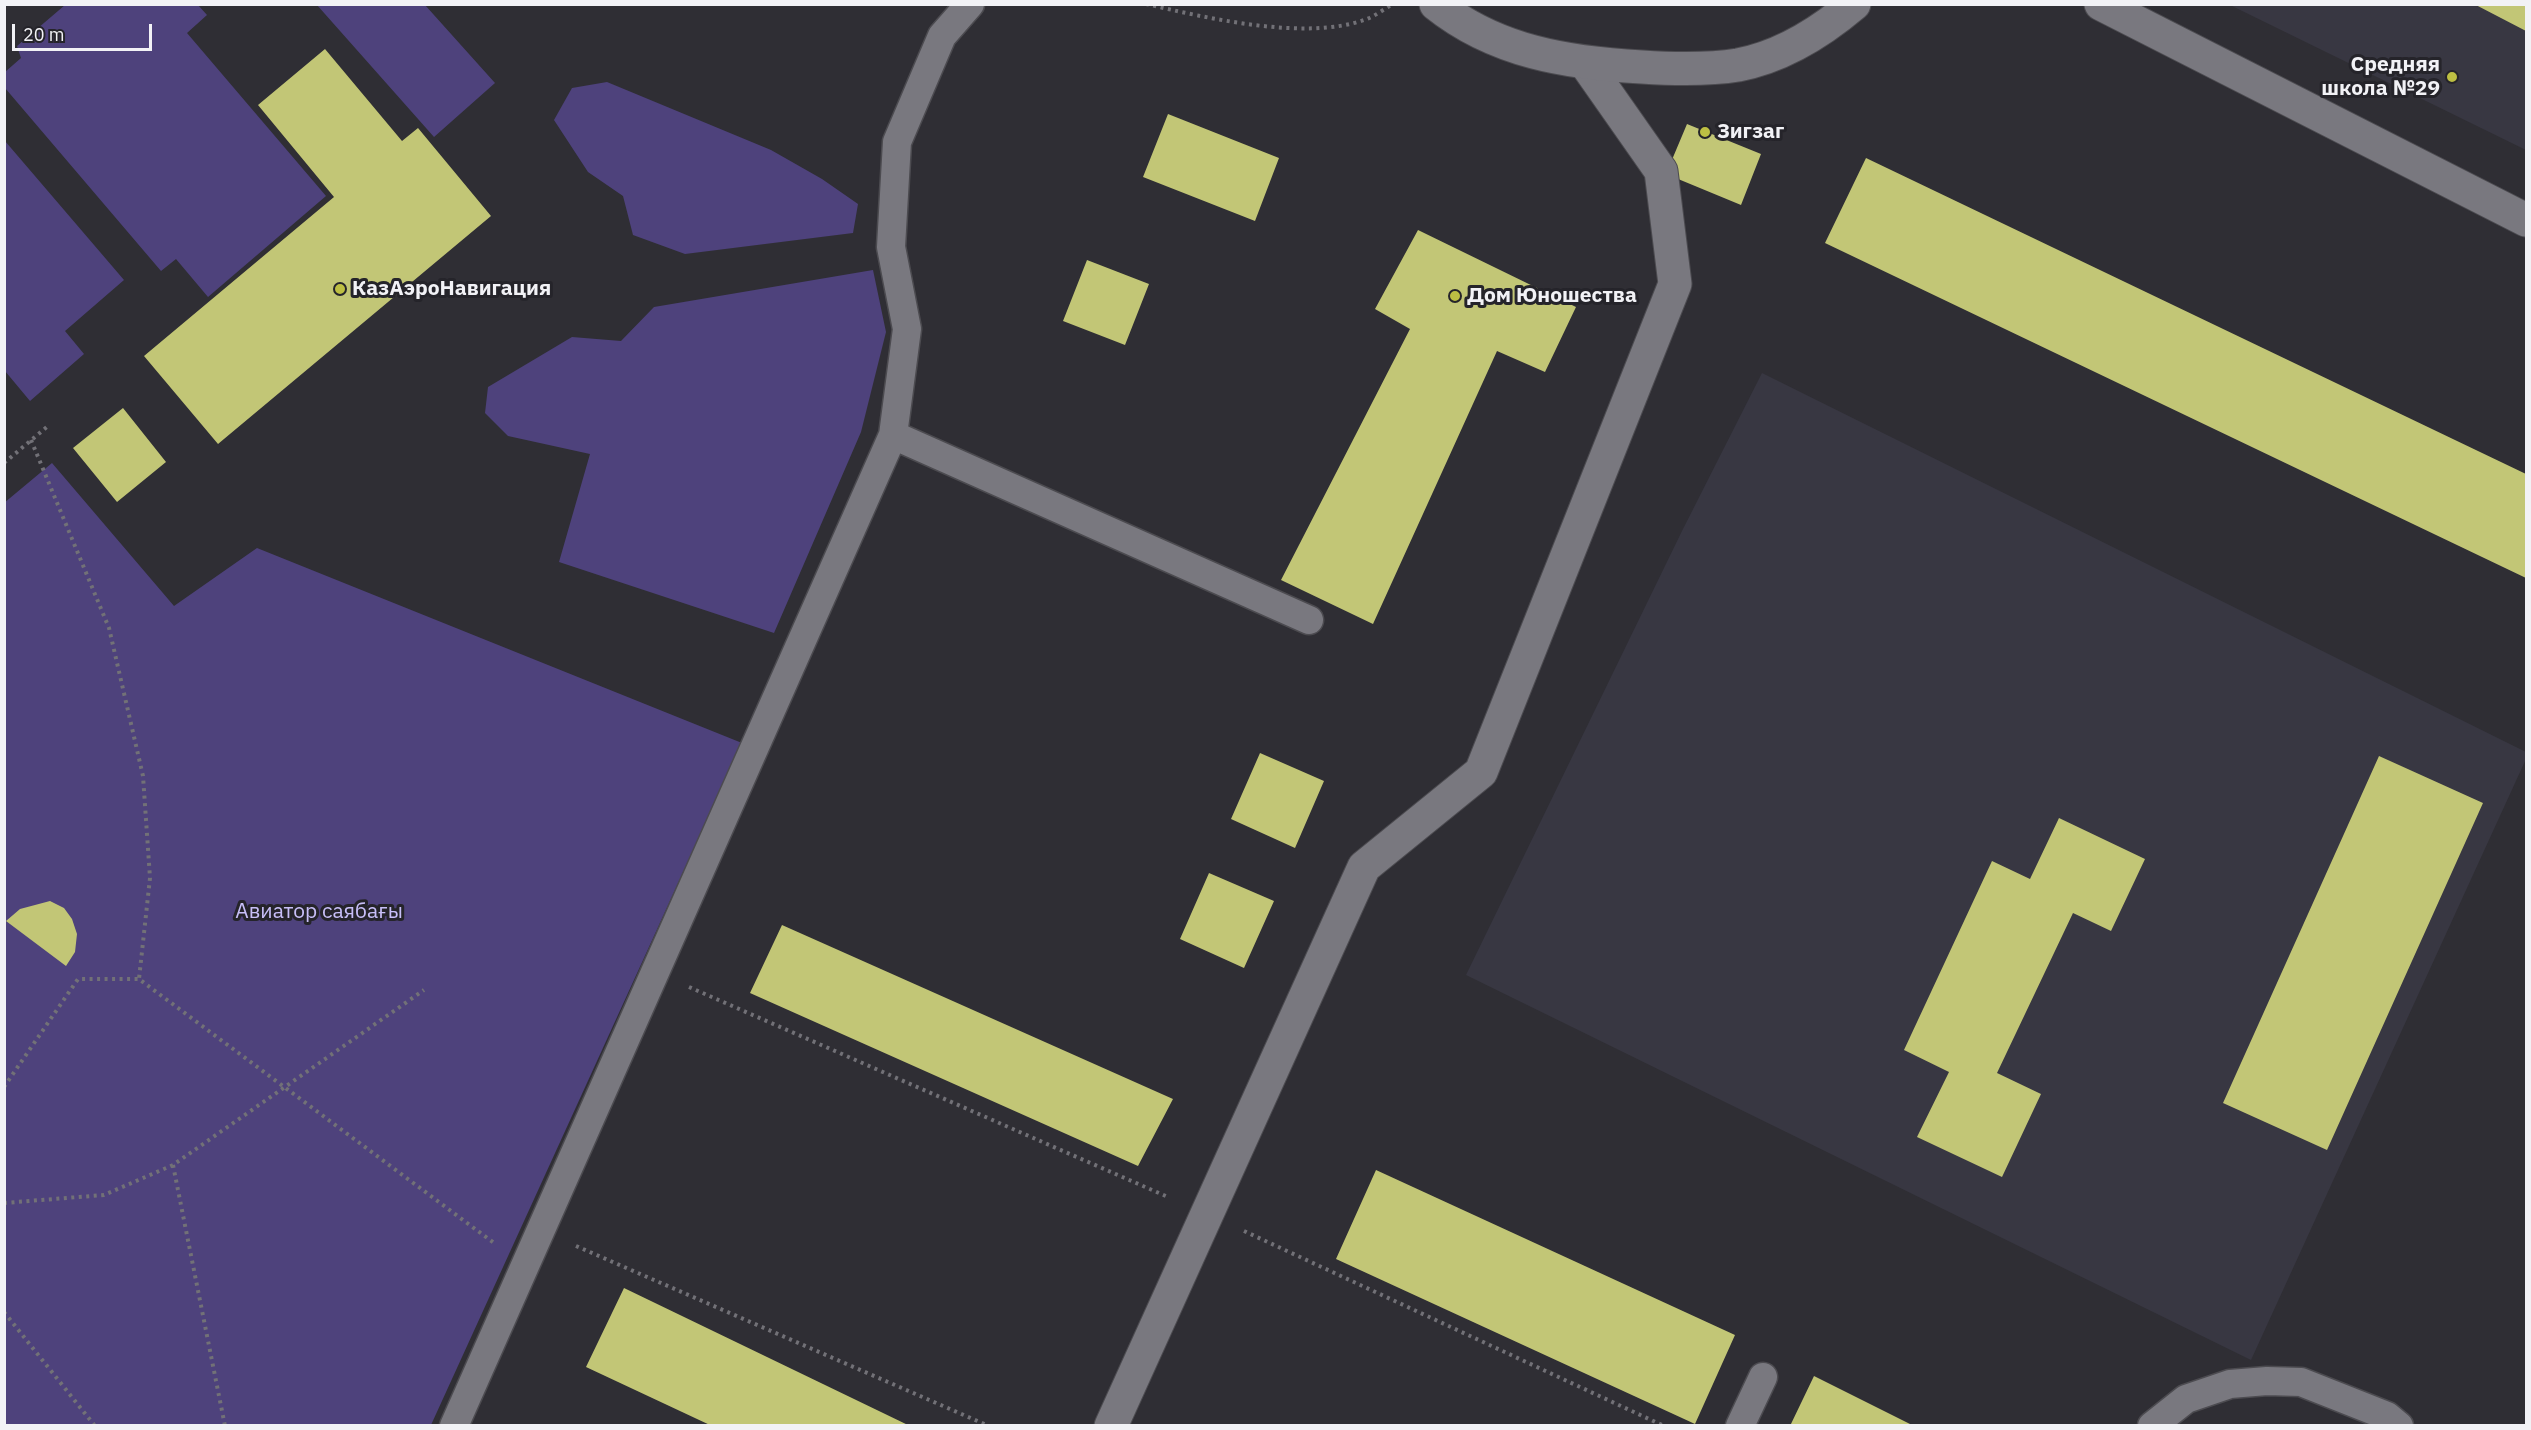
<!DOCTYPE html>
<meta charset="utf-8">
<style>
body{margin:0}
#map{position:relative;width:2531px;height:1430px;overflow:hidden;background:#2f2e34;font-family:"IBM Plex Sans",sans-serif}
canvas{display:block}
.frame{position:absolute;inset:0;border:6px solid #f2f2f6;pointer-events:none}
.scale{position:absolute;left:12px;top:24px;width:140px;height:27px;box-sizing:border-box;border:3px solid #f2f2f6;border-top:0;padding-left:8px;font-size:18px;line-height:21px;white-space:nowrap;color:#f2f2f6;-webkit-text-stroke:4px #25242a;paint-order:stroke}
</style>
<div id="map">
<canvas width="2531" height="1430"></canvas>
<div class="frame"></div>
<div class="scale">20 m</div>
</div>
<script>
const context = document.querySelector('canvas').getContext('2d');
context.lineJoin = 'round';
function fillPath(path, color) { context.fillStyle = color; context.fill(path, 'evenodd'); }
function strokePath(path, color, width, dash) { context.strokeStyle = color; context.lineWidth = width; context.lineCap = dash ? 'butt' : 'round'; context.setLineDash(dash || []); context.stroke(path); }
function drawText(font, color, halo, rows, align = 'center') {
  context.font = font + ' "IBM Plex Sans",sans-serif'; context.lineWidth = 6; context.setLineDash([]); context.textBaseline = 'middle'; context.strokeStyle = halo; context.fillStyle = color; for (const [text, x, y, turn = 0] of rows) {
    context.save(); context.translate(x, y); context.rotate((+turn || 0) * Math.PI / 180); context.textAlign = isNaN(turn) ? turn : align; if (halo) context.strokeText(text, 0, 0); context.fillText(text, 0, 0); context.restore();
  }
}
fillPath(new Path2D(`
 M2230,5H2526V150Z
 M1762,373L2526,752V759L2251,1360L1466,975L1682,531Z`), '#383742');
fillPath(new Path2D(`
 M65,5H198L207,15L187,33L326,196L208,297L176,259L161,271L5,88V72L21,58L17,46Z
 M317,5H425L495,83L434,137Z
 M607,82L771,150L822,179L858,204L853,233L685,254L633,235L623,196L588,172L554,120L572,88Z
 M5,141L124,280L65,331L84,354L30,401L5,371Z
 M873,270L886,332L861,432L774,633L559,562L590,454L508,436L485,413L488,387L572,337L621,341L654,307Z
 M52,463L174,606L257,548L742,743L431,1425H5L4,503Z`), '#4e427c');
fillPath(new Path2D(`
 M2474,4H2526V31Z
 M325,49L402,141L418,128L491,216L218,444L144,356L334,197L258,105Z
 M1168,114L1279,158L1255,221L1143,177Z
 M1687,124L1761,154L1741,205L1666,174Z
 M1866,158L2526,474V578L1825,243Z
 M1418,230L1576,307L1545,372L1497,351L1373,624L1281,580L1410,329L1375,309Z
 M1087,260L1149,284L1125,345L1063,321Z
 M123,408L166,462L117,502L73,448Z
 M1260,753L1324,781L1295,848L1231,819Z
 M2379,756L2483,803L2327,1150L2223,1103Z
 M2059,818L2145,859L2111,931L2073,913L1997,1073L2041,1094L2002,1177L1917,1137L1949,1072L1904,1050L1992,861L2030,879Z
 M1209,873L1274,901L1244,968L1180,939Z
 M50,901L64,908L72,919L77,934L75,952L66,966L6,921L20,909Z
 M782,925L1173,1099L1138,1166L750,993Z
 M1376,1170L1735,1335L1695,1424L1336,1259Z
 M624,1288L910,1426H712L586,1367Z
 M1814,1376L1914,1426H1790Z`), '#c2c676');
const service = new Path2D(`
 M893,435L1309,620
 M454,1426L893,435L907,329L891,247L897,142L942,36L970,4
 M1740,1426L1763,1377
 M2152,1426L2186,1399L2230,1384L2267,1381L2301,1382L2387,1416L2399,1426`);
const minor = new Path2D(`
 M1111,1426L1364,867L1481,772L1675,284L1661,171L1586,64`);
const tertiary = new Path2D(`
 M1436,4C1496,52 1568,63 1642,67C1673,69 1707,70 1738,65C1781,57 1821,32 1854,4
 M2101,4L2526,220`);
strokePath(service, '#4c4b50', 31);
strokePath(minor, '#4c4b50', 35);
strokePath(tertiary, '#4c4b50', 35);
strokePath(new Path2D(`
 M1146,4C1207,18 1304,41 1364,20C1374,17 1384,9 1393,4
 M31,440L109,628L143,776L150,878L139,979
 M4,463L48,426
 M689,987L1168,1197
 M4,1087L78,979H139L494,1243
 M173,1165L225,1426
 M4,1203L104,1195L173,1165L424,990
 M1244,1231L1664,1426
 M576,1246L989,1426
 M4,1312L95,1426`), '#727177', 4, [3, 4.5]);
strokePath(service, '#79787f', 28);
strokePath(minor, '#79787f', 33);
strokePath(tertiary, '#79787f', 33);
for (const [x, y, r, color] of [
 [2452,77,6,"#bdbf43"],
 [1705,132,6,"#bdbf43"],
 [340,289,6,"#bdbf43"],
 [1455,296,6,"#bdbf43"]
]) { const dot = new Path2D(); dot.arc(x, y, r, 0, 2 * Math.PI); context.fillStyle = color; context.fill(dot); strokePath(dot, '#25242a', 2); }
drawText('bold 21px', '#f2f2f6', '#25242a', [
 ["Средняя",2440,65,"right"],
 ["школа №29",2440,89,"right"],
 ["Зигзаг",1717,132],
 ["КазАэроНавигация",352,289],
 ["Дом Юношества",1467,296]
], 'left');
drawText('21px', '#c8bff8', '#25242a', [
 ["Авиатор саябағы",319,912]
]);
</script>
